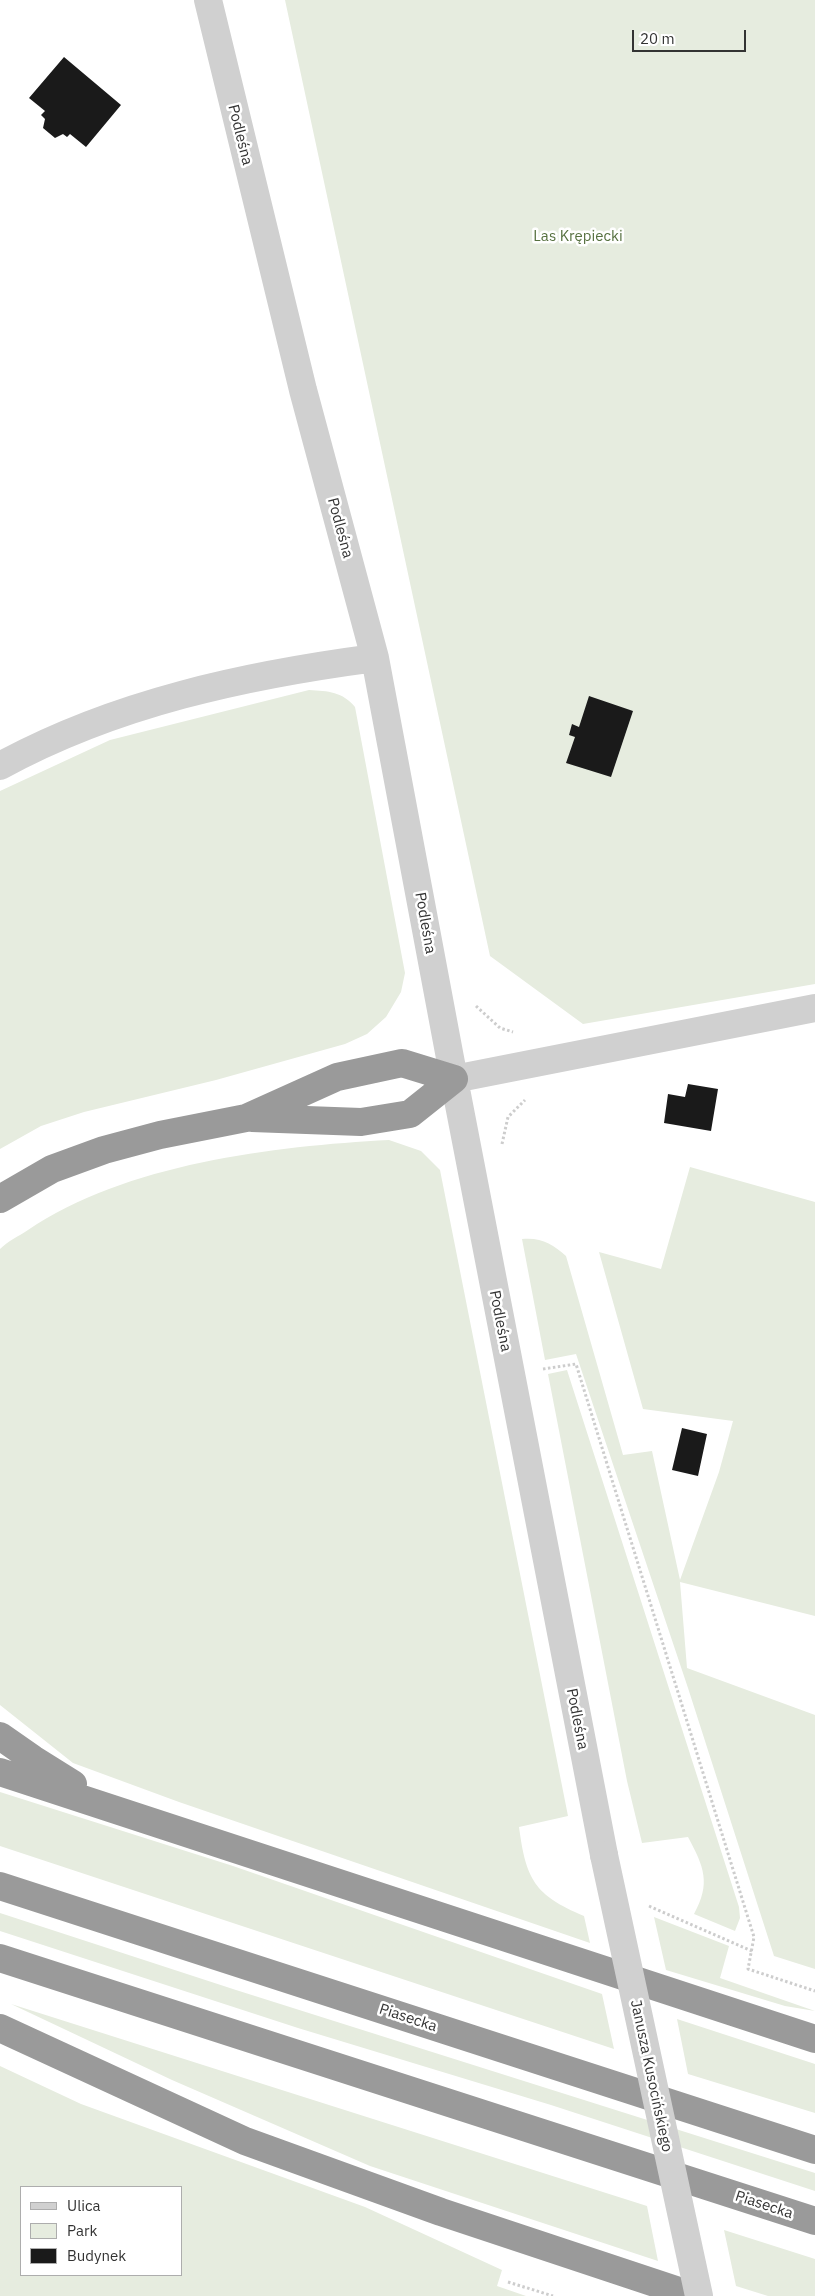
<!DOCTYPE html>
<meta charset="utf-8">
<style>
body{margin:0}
#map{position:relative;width:815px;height:2296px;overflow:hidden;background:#fff;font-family:"IBM Plex Sans",sans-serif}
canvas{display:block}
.legend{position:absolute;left:20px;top:2186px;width:162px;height:90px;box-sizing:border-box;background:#fff;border:1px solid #adadad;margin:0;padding:6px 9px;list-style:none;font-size:15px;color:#333}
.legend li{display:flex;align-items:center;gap:10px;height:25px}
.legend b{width:25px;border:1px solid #adadad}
.scale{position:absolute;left:632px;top:30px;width:114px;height:22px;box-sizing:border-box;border:2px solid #333;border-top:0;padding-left:6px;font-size:15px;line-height:18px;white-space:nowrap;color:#333;-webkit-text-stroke:4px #fff;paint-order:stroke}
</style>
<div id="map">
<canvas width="815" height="2296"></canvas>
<ul class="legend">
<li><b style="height:6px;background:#d0d0d0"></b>Ulica</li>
<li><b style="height:14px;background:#e6ecdf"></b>Park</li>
<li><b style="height:14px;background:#1a1a1a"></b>Budynek</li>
</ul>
<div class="scale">20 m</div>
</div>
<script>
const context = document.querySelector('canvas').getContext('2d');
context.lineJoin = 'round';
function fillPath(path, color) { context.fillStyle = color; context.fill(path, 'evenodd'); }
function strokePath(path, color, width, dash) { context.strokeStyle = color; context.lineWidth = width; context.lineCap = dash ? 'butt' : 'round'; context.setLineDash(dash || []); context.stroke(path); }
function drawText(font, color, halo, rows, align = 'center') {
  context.font = font + ' "IBM Plex Sans",sans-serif'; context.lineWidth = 5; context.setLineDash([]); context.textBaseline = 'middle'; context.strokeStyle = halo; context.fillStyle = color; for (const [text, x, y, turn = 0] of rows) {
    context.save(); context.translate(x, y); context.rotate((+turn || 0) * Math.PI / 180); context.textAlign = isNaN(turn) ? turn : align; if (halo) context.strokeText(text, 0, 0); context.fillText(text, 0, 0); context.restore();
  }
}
fillPath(new Path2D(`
 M285,0H815V984L583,1024L490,956Z
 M309,690C328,691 343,692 355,707L405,973L401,992L386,1017L367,1034L345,1044L216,1080L84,1112L41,1126L0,1149V791L110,740Z
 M389,1140L421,1151L440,1170L568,1816L519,1827C526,1879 534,1895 584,1916L590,1943L179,1802L73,1763L0,1705V1249C8,1241 19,1236 28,1230C125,1164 274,1146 389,1140Z
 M690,1167L815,1202V1616L680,1582L687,1668L815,1715V1969L774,1956L688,1688L576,1354L545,1360L522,1239C541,1237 553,1244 566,1256L623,1455L652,1451L680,1580L719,1472L733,1421L643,1409L599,1252L661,1269Z
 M567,1370L739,1907L740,1918L735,1931L694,1914C711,1883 704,1867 688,1837L642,1843L627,1781L548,1374Z
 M0,1792L233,1866L602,1994L614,2049L0,1846Z
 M0,1913L236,1990L815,2173V2191L551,2105L298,2028L0,1931Z
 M654,1917L729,1946L720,1978L815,2011L785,2006L666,1970Z
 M11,2004L647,2206L658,2261L370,2166L172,2080Z
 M677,2019L815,2064V2113L688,2074Z
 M0,2066L81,2104L365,2207L502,2270L497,2286L526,2296H0ZM21,2187H181V2275H21Z
 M724,2230L815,2259V2296H768L736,2286Z`), '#e6ecdf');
fillPath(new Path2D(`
 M64,57L121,105L86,147L70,134L67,137L63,134L55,138L43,128L45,119L41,115L45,111L29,98Z
 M589,696L633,711L611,777L566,763L575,737L569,735L572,724L579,727Z
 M688,1084L718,1089L711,1131L664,1123L668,1094L685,1097Z
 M682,1428L707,1434L698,1476L672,1470Z`), '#1a1a1a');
strokePath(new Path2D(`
 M476,1006L500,1028L513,1032
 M502,1144L508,1117L525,1100
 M543,1369L576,1364L754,1937L748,1969L815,1991
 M649,1906L752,1951
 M508,2282L553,2296`), '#cdcdcd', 3, [2.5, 2.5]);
strokePath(new Path2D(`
 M208,0L303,390L375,658L454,1079
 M0,766C115,703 246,675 375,658`), '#d0d0d0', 28);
strokePath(new Path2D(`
 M604,1855L454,1079L815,1008`), '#d0d0d0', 28);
strokePath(new Path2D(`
 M252,1118L361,1122L410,1114L454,1079
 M0,1199L52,1169L104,1150L160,1135L246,1118L337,1077L402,1063L454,1079
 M0,1736L33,1759L73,1784
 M0,1772L815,2039
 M0,1886L815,2150
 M0,1958L815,2221
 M0,2028L245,2141L441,2212L694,2296`), '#9a9a9a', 28);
strokePath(new Path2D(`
 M604,1855L699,2296`), '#d0d0d0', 28);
drawText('15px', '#333', '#fff', [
 ["Podleśna",240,135,76],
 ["Podleśna",340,528,75],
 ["Podleśna",425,923,80],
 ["Podleśna",500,1321,79],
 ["Podleśna",577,1719,79],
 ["Piasecka",408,2018,18],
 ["Janusza Kusocińskiego",651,2076,78],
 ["Piasecka",764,2205,18]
]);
drawText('15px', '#56703f', '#fff', [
 ["Las Krępiecki",578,237]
]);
</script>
